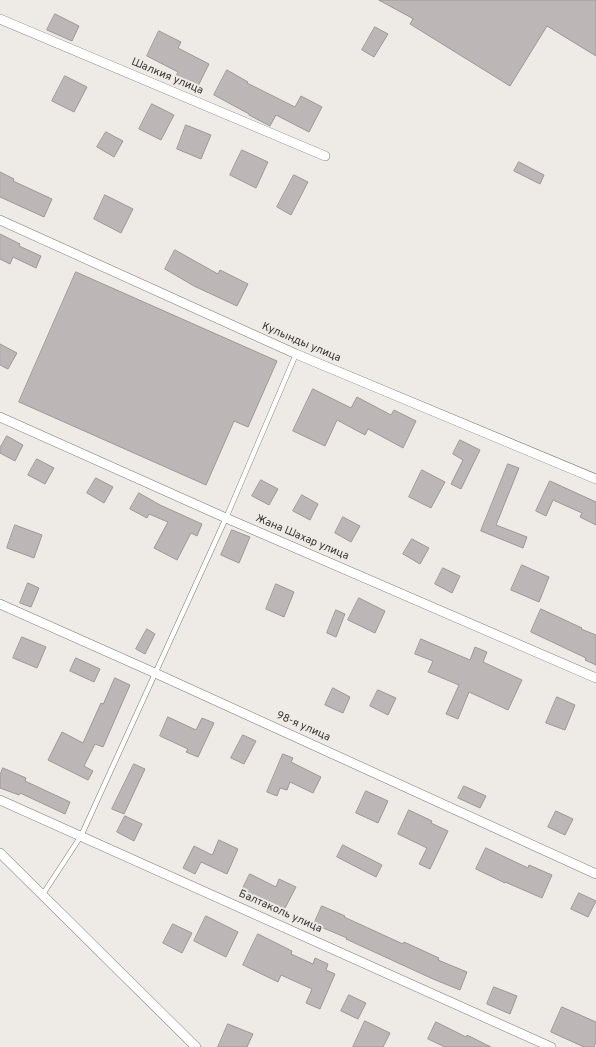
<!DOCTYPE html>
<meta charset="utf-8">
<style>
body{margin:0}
canvas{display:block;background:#eeebe6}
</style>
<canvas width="596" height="1047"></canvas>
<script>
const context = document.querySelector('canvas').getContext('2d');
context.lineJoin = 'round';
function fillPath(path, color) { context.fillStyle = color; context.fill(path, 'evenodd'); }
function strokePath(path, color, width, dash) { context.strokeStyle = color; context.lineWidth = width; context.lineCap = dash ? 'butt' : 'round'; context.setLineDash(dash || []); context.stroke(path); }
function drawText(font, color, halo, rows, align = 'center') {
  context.font = font + ' Overpass,sans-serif'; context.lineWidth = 4; context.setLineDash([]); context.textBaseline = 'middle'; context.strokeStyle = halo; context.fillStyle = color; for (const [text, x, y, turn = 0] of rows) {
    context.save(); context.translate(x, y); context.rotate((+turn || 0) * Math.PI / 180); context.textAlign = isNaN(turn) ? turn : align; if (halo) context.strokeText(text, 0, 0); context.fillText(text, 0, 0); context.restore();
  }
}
const building = new Path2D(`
 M379,0H596V56L547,26L510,86L410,24L413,19Z
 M55,14L79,26L72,41L47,30Z
 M375,27L388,34L374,57L362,50Z
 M159,31L181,42L178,48L209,64L197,88L175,78L178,72L147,56Z
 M227,70L248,82L247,83L295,107L301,96L322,107L309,132L276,115L270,126L249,115V114L214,95Z
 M65,76L87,87L74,112L52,101Z
 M152,104L174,115L161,140L139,129Z
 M186,125L211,135L201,159L177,149Z
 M106,132L123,141L114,157L97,147Z
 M242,150L268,162L256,188L230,175Z
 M519,162L544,175L540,184L514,171Z
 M0,172L14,179L13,181L52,199L44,217L0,197Z
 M294,175L308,182L291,215L277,207Z
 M105,195L133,209L121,233L94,219Z
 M0,234L20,244L19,246L41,256L36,268L13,257L10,264L0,259Z
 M175,250L218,274L220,270L248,284L237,306L194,286L165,269Z
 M76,272L277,361L248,427L234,421L206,485L19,402Z
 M0,344L17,353L8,369L0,365Z
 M313,389L351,408L357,397L391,415L394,410L416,421L403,448L368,429L365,435L337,420L325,446L293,431Z
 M7,436L23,445L15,461L0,453V448Z
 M460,440L480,450L461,489L451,484L463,460L453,454Z
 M37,459L54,468L45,484L28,475Z
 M508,464L519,468L496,525L527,537L523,548L481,531Z
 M422,470L445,482L431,508L409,497Z
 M96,478L113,487L104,503L87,493Z
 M261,480L278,489L269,505L252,496Z
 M550,481L596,502V525L580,517L582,513L553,500L546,516L536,511Z
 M139,493L160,505L202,524L197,536L191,533L177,560L154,548L168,522L149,514L147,518L130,509Z
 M302,495L318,504L310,520L293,511Z
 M343,517L360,526L351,542L335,533Z
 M15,525L42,535L34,558L7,548Z
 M232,530L250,537L239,563L221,555Z
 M412,539L429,548L420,564L403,554Z
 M522,565L549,577L539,602L511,590Z
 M443,568L460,576L452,593L435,584Z
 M28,583L39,588L31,607L20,603Z
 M276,584L294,592L284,617L266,609Z
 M359,598L385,611L375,633L348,620Z
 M541,609L582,628L581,629L596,635V665L585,660L586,658L531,632Z
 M336,610L345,614L336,637L327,633Z
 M147,629L155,634L145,654L136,649Z
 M22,637L46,647L37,668L13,658Z
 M421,639L470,660L475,647L487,652L483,662L522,680L508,710L469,692L458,719L446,714L459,685L428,672L433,661L415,654Z
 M76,658L100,669L94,682L70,671Z
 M115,678L130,685L103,747L95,744L84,766L93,771L88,780L48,760L62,732L83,743L101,703L103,704Z
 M333,688L350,697L343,713L325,705Z
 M378,690L396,698L388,715L370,706Z
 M557,697L575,705L565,730L546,723Z
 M168,717L196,730L202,718L214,723L198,757L186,752L188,749L160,736Z
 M243,735L256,741L244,764L231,758Z
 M283,754L293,758L291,762L321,777L313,793L290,782L287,790L280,788L277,796L267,792Z
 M134,764L145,769L124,814L112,809Z
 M3,768L26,778L25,781L70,802L65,814L20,793L19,795L0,788V775Z
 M464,786L486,796L480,808L458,798Z
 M366,791L388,801L378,823L356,813Z
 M409,810L432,821L431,823L448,831L430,869L419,864L427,848L398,834Z
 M556,811L573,819L565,835L548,827Z
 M125,816L142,824L134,841L117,832Z
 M219,840L238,849L227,874L201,862L195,874L183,868L194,846L212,855Z
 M343,845L382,865L376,877L337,857Z
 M486,848L528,868L529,865L552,875L542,898L505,882V883L476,869Z
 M250,874L276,887L279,879L296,887L284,910L265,901L264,903L241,892Z
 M579,893L596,901L588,917L571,909Z
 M322,906L345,916L344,917L403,944L404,942L439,958L438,960L467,972L460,990L433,979L346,939L347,938L314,924Z
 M206,916L238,932L226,957L194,941Z
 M173,924L192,933L182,953L163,943Z
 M258,934L292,951L291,954L313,964L315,958L328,964L326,970L335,974L320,1009L306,1003L312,989L281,975L278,982L243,965Z
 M494,987L517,996L510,1014L487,1004Z
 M349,995L366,1003L358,1019L341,1011Z
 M562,1007L596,1022V1042L594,1047H584L551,1032Z
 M365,1021L390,1033L383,1047H353Z
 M436,1022L466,1037L467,1035L491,1047H445L428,1039Z
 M228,1024L253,1034L247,1047H218Z`);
fillPath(building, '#bdb6b6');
strokePath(building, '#9d9797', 1);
const lane = new Path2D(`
 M43,894L81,836L226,518L296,354`);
const street = new Path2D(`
 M0,19L325,156
 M0,220L296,354L596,479
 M0,417L226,518L596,678
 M0,604L155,673L596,874
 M0,800L551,1047
 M0,853L196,1047`);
strokePath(lane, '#7c7a75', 5.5);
strokePath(street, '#7c7a75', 10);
strokePath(lane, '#fff', 4.5);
strokePath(street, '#fff', 9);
drawText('11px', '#3b3937', '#eeebe6', [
 ["Шалкия улица",167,77,23],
 ["Кулынды улица",301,343,23],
 ["Жана Шахар улица",302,538,23],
 ["98-я улица",303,727,24],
 ["Балтаколь улица",280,912,24]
]);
</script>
